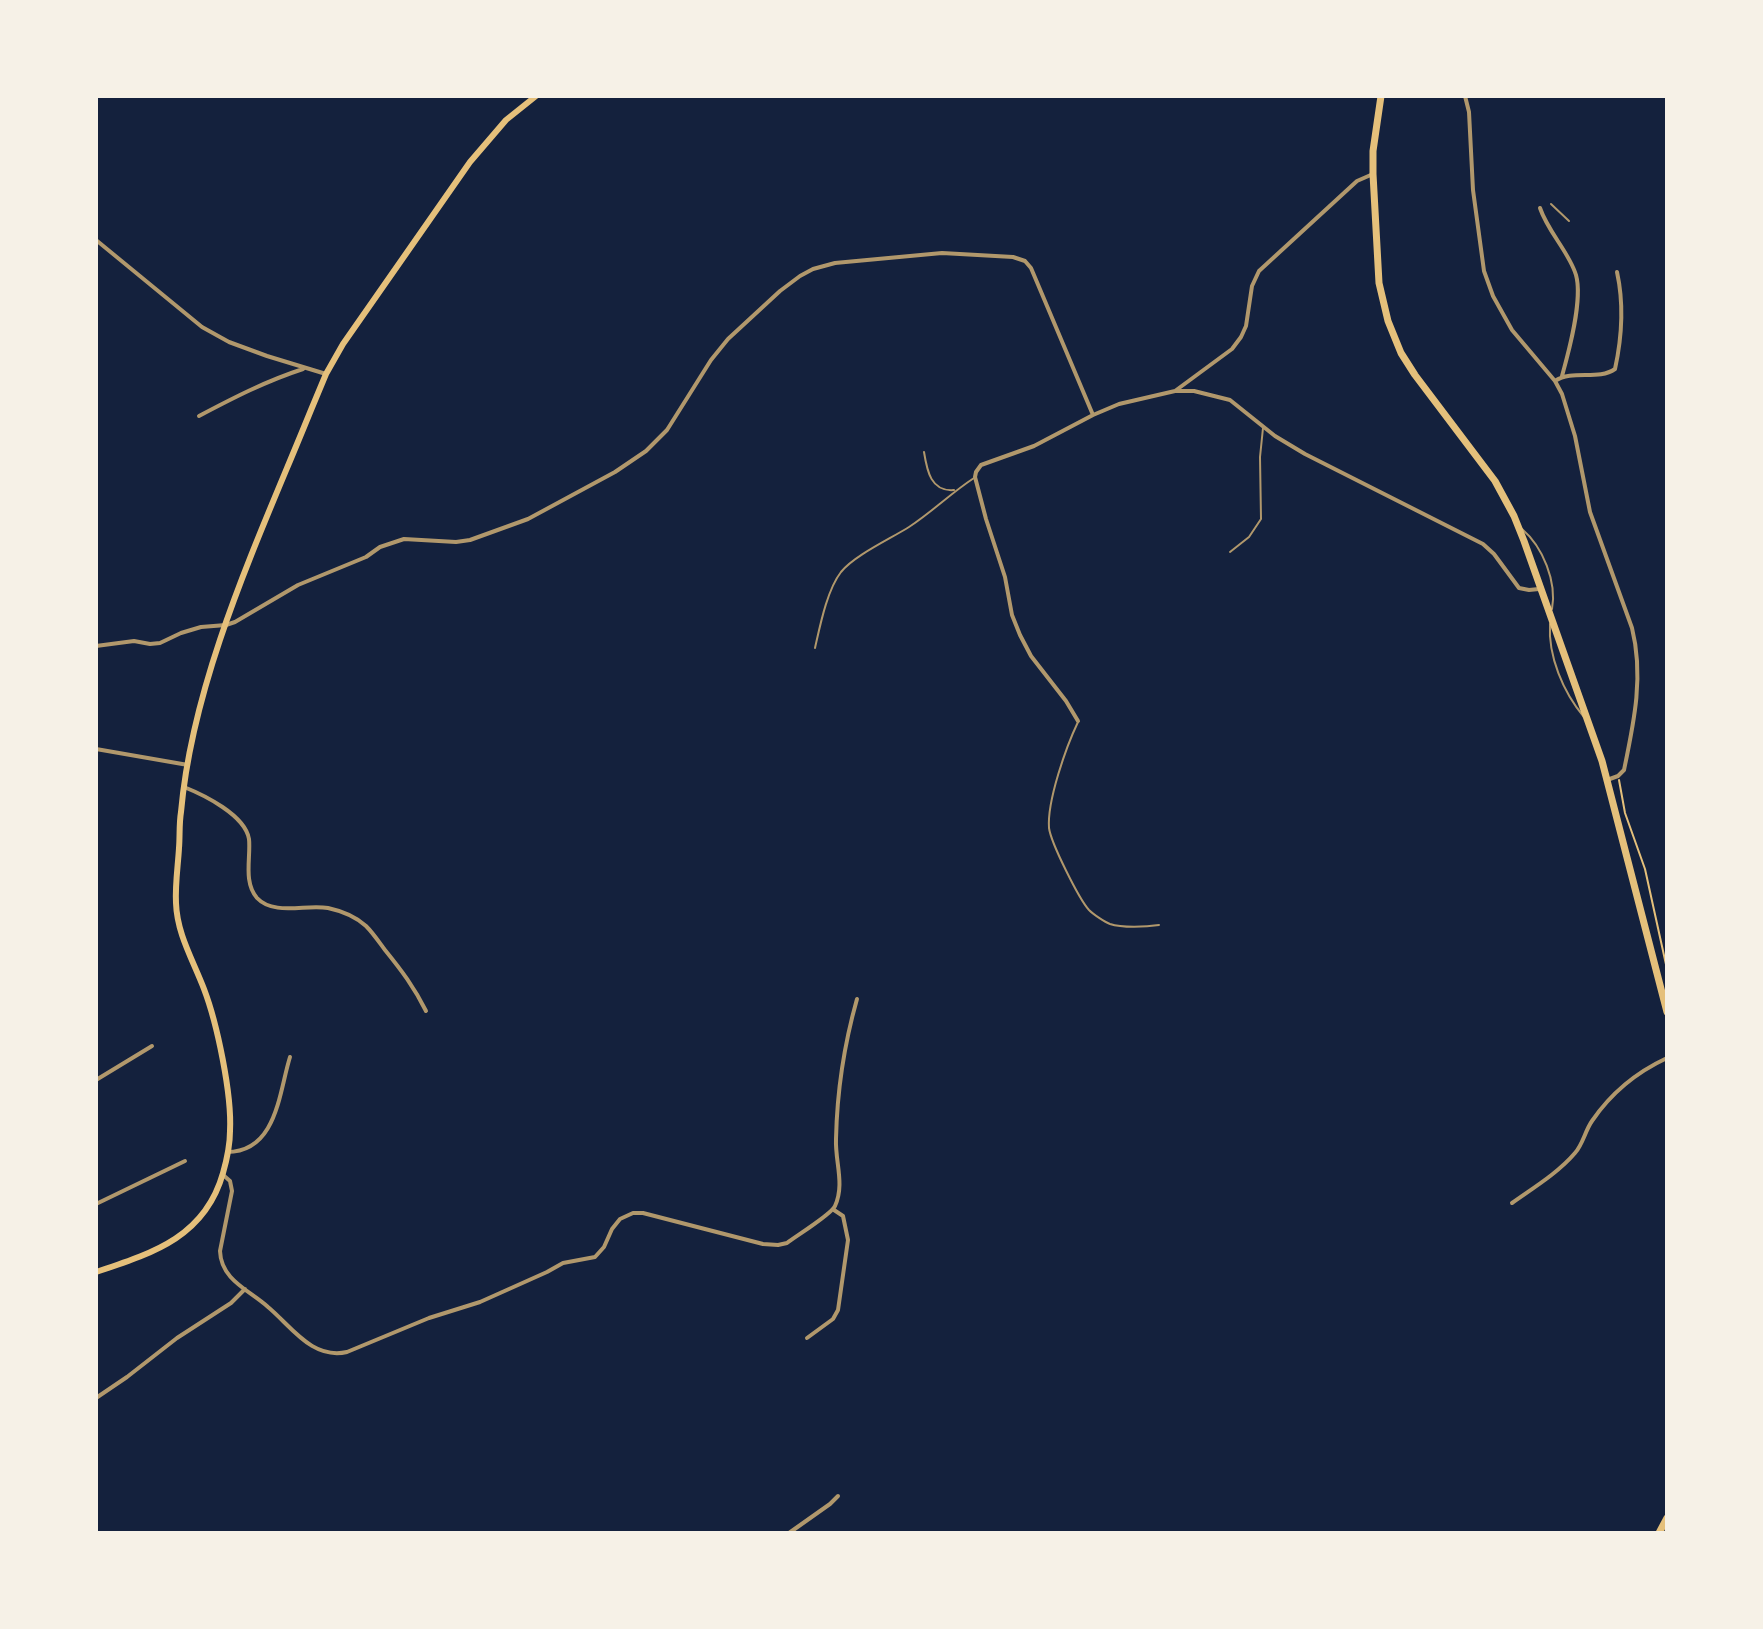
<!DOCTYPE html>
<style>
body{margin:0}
#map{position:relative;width:1763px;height:1629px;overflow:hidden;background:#14213d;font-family:"Fira Sans",sans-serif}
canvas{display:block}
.frame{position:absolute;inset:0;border:98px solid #f6f1e7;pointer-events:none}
</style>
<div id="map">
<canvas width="1763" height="1629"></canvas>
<div class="frame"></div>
</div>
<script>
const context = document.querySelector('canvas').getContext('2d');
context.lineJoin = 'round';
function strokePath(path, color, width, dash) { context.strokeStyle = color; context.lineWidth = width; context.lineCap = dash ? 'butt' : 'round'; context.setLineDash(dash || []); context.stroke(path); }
strokePath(new Path2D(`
 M1619,780L1625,813L1645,869L1667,969`), '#e5c07b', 2);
strokePath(new Path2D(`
 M1551,204L1569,221
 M924,452C927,471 931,492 954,490
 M1522,529C1543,547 1557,582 1552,609
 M1230,552L1249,537L1261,519L1260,457L1263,428
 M1550,624C1548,656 1563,692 1584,717
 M815,648C820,626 827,590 841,572C855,555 890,539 909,527C932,512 951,493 974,478
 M1078,722C1066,747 1047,801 1049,828C1051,843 1079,899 1089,910C1094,915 1105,922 1110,924C1122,928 1146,927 1159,925`), '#b1986c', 2);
strokePath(new Path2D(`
 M1465,96L1469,112L1473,190L1484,271L1493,296L1512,330L1555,381L1562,394L1575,436L1590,512L1632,628C1644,676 1634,722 1624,770L1618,776L1607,780
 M1540,208C1548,232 1569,252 1576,275C1583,300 1569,351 1562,376
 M96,240L202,327L229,342L267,356L326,374
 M1555,381C1573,369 1598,381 1615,369C1622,337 1624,304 1617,272
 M1175,391H1194L1230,400L1275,436L1305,454L1483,544L1494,554L1519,588L1529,590L1539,589
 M199,416C233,398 266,381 303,369
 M96,646L134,641L150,644L160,643L181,633L201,627L226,625L235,622L298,585L366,557L380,547L404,539L456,542L470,540L528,519L615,472L646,451L667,430L711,360L728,339L780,291L800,276L813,269L835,263L942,253L1013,257L1025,261L1031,268L1093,415
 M1078,721L1066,701L1031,656L1020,635L1012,615L1005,577L986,519L975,477L976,472L981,465L1034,446L1093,415L1119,404L1175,391L1232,349L1241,337L1246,326L1252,286L1259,271L1357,181L1373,174
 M96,749L188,765
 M184,787C204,795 245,815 249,839C251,857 243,882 257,898C274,916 306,904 328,908C342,911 355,916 366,926C373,933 379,942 385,950C402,971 414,987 426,1011
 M96,1080L152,1046
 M227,1152C277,1152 279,1092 290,1057
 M222,1174L230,1181L232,1191L220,1251C221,1280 249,1290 268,1307C291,1326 312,1360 347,1352L429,1318L480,1302L547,1272L563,1263L595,1257L604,1247L612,1229L620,1219L633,1213H643L763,1244L778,1245L787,1243C796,1236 832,1214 835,1206C845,1184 835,1162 836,1139C837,1092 844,1045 857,999
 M1512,1203C1533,1188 1558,1173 1575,1153C1583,1144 1585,1131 1592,1121C1611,1093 1637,1072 1667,1058
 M96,1204L185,1161
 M807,1338L833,1319L838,1310L848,1240L843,1216L834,1210
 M96,1398L127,1377L177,1338L231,1303L245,1289
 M789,1533L830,1504L838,1496`), '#b1986c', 4);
strokePath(new Path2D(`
 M96,1272C153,1253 205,1237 223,1173C227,1159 230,1145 230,1131C232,1094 217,1023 204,989C193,960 177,934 176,903C175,884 178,866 179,848C180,836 179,824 181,812C193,676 260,536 311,410L326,374L343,344L470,162L506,120L536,96`), '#e5c07b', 6);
strokePath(new Path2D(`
 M1381,96L1373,151V174L1379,283L1388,321L1401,353L1415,375L1495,481L1514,516L1524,541L1602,761L1667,1012
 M1659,1533L1667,1518`), '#e5c07b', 7);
</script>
